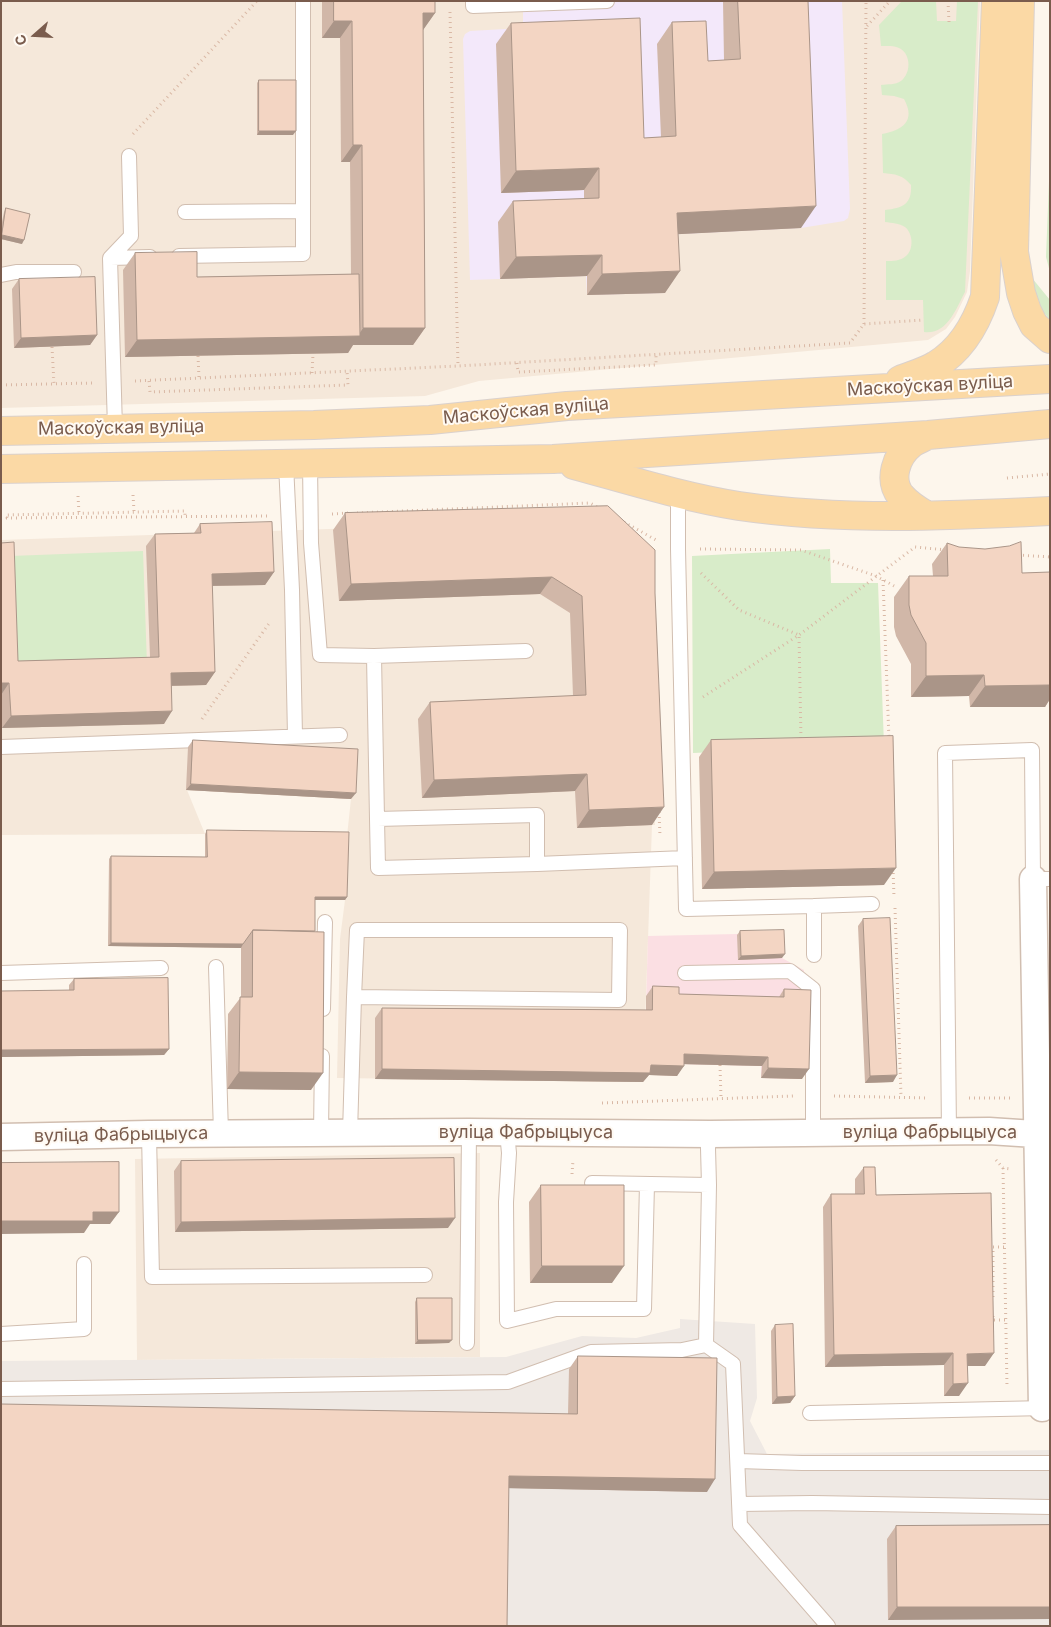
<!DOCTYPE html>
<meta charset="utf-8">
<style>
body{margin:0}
#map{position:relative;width:1051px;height:1627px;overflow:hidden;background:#fdf6ec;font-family:Inter,sans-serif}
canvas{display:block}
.frame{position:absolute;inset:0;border:2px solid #7a5c4d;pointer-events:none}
.north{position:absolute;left:10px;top:10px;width:50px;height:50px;-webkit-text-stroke:4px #fffaf3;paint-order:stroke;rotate:251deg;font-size:14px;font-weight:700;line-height:20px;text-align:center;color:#7a5c4d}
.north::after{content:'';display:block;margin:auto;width:18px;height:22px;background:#7a5c4d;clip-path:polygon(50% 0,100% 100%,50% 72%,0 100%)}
</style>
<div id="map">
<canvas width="1051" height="1627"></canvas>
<div class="frame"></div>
<div class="north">С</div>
</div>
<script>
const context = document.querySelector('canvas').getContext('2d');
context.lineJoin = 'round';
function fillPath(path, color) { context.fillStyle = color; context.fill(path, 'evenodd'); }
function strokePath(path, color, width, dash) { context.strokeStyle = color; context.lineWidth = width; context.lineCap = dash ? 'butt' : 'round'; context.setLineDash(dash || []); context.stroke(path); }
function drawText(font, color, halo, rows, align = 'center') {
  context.font = font + ' Inter,sans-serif'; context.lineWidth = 4; context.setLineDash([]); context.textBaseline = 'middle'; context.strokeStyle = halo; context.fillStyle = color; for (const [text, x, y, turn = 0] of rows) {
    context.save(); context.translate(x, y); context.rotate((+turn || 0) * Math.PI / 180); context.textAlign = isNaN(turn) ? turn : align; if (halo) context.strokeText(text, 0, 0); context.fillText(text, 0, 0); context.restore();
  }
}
fillPath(new Path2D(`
 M1,1H980L970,271L967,292L955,317L946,329L928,340L479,381L425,396L1,408Z
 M597,520L644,566L655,825H652L643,1082L337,1078L340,939L345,900L347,836L351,799L187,790L205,834L1,835V540Z
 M480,1153V1357L137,1360L135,1159Z`), '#f5e8da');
fillPath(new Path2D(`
 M680,1319L755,1324L757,1398L750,1421L767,1454L1050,1450V1626H1V1361L506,1357L582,1336L636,1338L680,1328Z`), '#efe9e4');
fillPath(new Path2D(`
 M523,1H842L850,209L848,218L844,221L801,228L662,235L665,293L587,295L586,276L470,280L463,39L465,34L470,31L523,28Z`), '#f3e8fa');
fillPath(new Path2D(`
 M781,933L782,958L804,970L802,1079L761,1078V1066L678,1064L677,1076L644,1074L648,936Z`), '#fbdfe3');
fillPath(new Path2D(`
 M902,1H936L937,21H956L957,1H978L965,292C956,309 947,335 924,332L923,300H886V261C893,261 900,261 906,256C914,250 913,233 905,227C899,223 892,223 885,222V210C903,208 912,204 911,185C903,175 895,174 883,173L882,134C903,130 916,121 904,99L894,96L882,95L881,85C888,84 895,85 901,81C911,73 911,56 901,49C895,45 887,46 881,46L879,25Z
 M1050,156V272L1046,257Z
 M1023,267L1050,300V320L1034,301Z
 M830,549L831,583H878L884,745L693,753L692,556Z
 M143,551L147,665L14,670L10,556Z`), '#d8ecc9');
const service = new Path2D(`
 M473,1V6L607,1
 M185,212L303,211
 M179,256L303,254V1
 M110,258L131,236L129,156
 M1,275L16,272H74
 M115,428L110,258L150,257
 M310,463L311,543L320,655L374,656L526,651
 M286,464L292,590L295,736
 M678,494V549L686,909L814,906V955
 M374,656L377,819L537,815V864L685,858
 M1,747L340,735
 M377,819L378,868L537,864
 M814,906L872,904
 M216,967L221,1133
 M1,973L161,968
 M685,973L790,971L813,989V1134
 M323,1009L325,922
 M507,1132L509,1153L506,1202L507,1321L556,1309H644L647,1184
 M949,1132L945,753L1032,750L1033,879H1050
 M321,1133L322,1056
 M350,1133L354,997L619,1000L620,930H357L354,997
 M149,1134L152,1277L425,1275
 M592,1183L709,1185
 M1,1334L84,1329V1264
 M467,1343L469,1132
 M706,1345L733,1364L740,1525L828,1626
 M1,1389L508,1382L591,1352L682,1350L706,1345L709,1185L708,1148L710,1134
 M810,1413L1047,1408
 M738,1461L802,1463H1050
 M739,1504L812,1503L1050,1507`);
const minor = new Path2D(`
 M1033,879L1042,1408
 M1,1137L149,1134L469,1132L710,1134L989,1131L1050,1135`);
const primary = new Path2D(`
 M1020,1L1014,252L1021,293L1027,311L1034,325L1050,339
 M900,380C912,375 925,372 936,365C961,350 976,324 985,297L996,1
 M1,431L314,425L430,420L567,406L1050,379
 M574,465C629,480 683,497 739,506C842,521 946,516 1050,511
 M1,469L553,459L928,435L1050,424
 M926,515C917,510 908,504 901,496C888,480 896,456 911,444C916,440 923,438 928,435`);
strokePath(service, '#d1beb0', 16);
strokePath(minor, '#d1beb0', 29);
strokePath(primary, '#dad1cd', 30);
strokePath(new Path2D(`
 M948,1L949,22
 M450,12L458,366
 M867,26L890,1
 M133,134L257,1
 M864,324L866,1
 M52,347L54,384
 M198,356L199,378
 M517,363L518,372L656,365V354
 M312,373L313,354
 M135,381L458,366L850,343L864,324L923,320
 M149,381L150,392L348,385L347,371
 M1,385L93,383
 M1007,478L1050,474
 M133,495L134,511
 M78,496L79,513
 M357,513L590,503L597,507
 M332,514L348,513
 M1,518L268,516
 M7,518L6,515L185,511V516
 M624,522L656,540
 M700,549L801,550L876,576L896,587
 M1018,555L1050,557
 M701,573L739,610L799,635L801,741
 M883,580L889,740
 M703,697L799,635L915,547L947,550
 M202,719L270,622
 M659,812L660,836
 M893,868L894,897
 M895,908L901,1097
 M720,1065L721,1099
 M834,1096L928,1098
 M969,1098H1010
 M602,1103L793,1096
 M996,1160L1003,1168L1011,1169
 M1003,1168L1007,1387
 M572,1174L573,1160
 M993,1297V1247H1005
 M993,1316V1320H1006`), '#d9b8a5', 3, [1, 4]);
strokePath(service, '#fff', 14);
strokePath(minor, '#fff', 26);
strokePath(primary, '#fbd9a5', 28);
fillPath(new Path2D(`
 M322,1H435V13L423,30L425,328L413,345H353L348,353L125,357L123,270L135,253L197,277L351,274L350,162H341L340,38H322Z
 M723,1H808L801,228L678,234L665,293L587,295V276L500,279L498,222L513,201L584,199V190L501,193L496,44L511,23L644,138L661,137L657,44L672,22L708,61L724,60Z
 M259,80L293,135H257V83Z
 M6,208L22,244L1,239V227L4,212Z
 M19,279L97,335L90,345L14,348L12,289Z
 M608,506L652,825L577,828L575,791L422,798L418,719L430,702L573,696L570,613L540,594L339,601L333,530L345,513Z
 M200,524L274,572L265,585L212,586L215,672L206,685L172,686L164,724L2,728L1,543L18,661L150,657L146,546L155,534L194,533Z
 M947,543L1022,573L1050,685V699L1045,707H970L969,696L911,697V664L896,636L894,627V597L909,576H933L932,564Z
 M193,740L351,799L186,790L188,747Z
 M711,740L884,885L702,889L699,757Z
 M207,830L347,897L345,900H315L311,1090L227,1089L228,1014L241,997V948L108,946L109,859L111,856L205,857V834Z
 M863,919L893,1082L865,1083L858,926Z
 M740,931L782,958L738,960L737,935Z
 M74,979L169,1049L164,1055L1,1057V991H69V985Z
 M653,986L679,994L779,997L784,989L802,1079L761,1078L762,1066L684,1064L677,1076L649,1075L643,1082L375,1079V1018L382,1008L646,1010V996Z
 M181,1161L448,1228L175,1232L174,1171Z
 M864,1167L876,1195L985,1366H967L959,1396H944V1365L825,1367L823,1207L831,1194H855V1179Z
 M541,1185L612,1283H530L529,1202Z
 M417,1298L449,1343L415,1344V1302Z
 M775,1325L795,1396L790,1403L772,1404L771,1331Z
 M578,1356L707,1492L509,1488L1,1626L568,1414L569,1369Z
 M1050,1525L888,1620L887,1539L896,1526Z`), '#d1b7a8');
fillPath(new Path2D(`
 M423,13H435L423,30H411Z
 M334,21H352L340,38H322Z
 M259,131H296L293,135H257Z
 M353,145H362L350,162H341Z
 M599,168L584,190L501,193L516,171Z
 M816,206L801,228L662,235L677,213Z
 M2,235L24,240L22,244L1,239Z
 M602,255L587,276L500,279L516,257Z
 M680,271L665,293L587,295L602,274Z
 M363,328H425L413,345H353L348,353L125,357L137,340L358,336Z
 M97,335L90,345L14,348L21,338Z
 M274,572L265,585L203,586L212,574Z
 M552,577L540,594L339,601L351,584Z
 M215,672L206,685L162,686L171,673Z
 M984,675L969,696L911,697L926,676Z
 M1,683H9L1,695Z
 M1050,685V699L1045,707H970L985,686Z
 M172,711L164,724L2,728L11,716Z
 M587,774L575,791L422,798L434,780Z
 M191,784L356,793L351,799L186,790Z
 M664,807L652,825L577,828L589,810Z
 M896,868L884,885L702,889L714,872Z
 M315,897H347L345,900H312Z
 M111,943L243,944L241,948L108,946Z
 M785,954L782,958L738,960L741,956Z
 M169,1049L164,1055L1,1057V1050Z
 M684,1054L768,1057L762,1066L678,1064Z
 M651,1065L684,1066L677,1076L649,1075L643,1082L375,1079L382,1069Z
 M768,1068L809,1069L802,1079L761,1078Z
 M239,1072L323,1073L311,1090L227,1089Z
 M897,1075L893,1082L865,1083L870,1076Z
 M93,1212H119L110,1224H90L84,1233L1,1234V1221Z
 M455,1218L448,1228L175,1232L181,1222Z
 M542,1266H624L612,1283H530Z
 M418,1340H452L449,1343L415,1344Z
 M953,1353L944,1365L825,1367L834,1355Z
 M994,1353L985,1366H958L967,1354Z
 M968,1383L959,1396H944L953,1384Z
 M795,1396L790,1403L772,1404L777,1397Z
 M509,1476L715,1479L707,1492L500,1488Z
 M897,1607H1050V1619L888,1620Z`), '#aa9588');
const building = new Path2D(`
 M334,1H435V13H423L425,328H363L362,145H353L352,21H334Z
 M738,1H808L816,206L677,213L680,271L602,274V255L516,257L513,201L599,198V168L516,171L511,23L640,18L644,138L676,136L672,22L706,21L708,61L740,59Z
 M259,80H296V131H259Z
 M6,208L30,214L24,240L2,235Z
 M197,252V277L359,274L360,336L137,340L135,253Z
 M95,277L97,335L21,338L19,279Z
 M608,506L655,550V593L664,807L589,810L587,774L434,780L430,702L586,695L582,596L552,577L351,584L345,513Z
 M272,522L274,572L212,574L215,672L171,673L172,711L11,716L9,683H1V543L14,542L18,661L159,657L155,534L201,533L200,524Z
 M1021,542L1022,573L1050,572V685L985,686L984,675L926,676V643L911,615L909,605V576H948L947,543L959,547L985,549L1009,546Z
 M893,736L896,868L714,872L711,740Z
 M193,740L358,749L356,793L191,784Z
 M207,830L349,832L347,897H315V931L253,930L243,944L111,943V856L207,857Z
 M890,918L897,1075L870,1076L863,919Z
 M253,930L324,932L323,1073L239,1072L240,997H252Z
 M784,930L785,954L741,956L740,931Z
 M168,978L169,1049L1,1050V991L74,990V979Z
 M653,986L679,987V994L784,997V989L811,990L809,1069L768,1068V1057L684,1054V1066L651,1065L650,1073L382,1069V1008L652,1010Z
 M454,1158L455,1218L181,1222V1161Z
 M119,1162V1212H93V1221H1V1163Z
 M864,1167H875L876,1195L991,1193L994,1353L967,1354L968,1383L953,1384V1353L834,1355L831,1194H864Z
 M541,1185H624V1266H542Z
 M417,1298H452V1340H418Z
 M793,1324L795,1396L777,1397L775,1325Z
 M578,1356L717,1358L715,1479L509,1476L507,1626H1V1404L577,1414Z
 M1050,1525V1607H897L896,1526Z`);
fillPath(building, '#f3d5c3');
strokePath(building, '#aa9588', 1);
drawText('18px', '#7a5c4d', '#fffaf3', [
 ["Маскоўская вуліца",930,386,-3],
 ["Маскоўская вуліца",526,411,-5],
 ["Маскоўская вуліца",121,428,-1],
 ["вуліца Фабрыцыуса",526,1133],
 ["вуліца Фабрыцыуса",930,1133],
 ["вуліца Фабрыцыуса",121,1135,-1]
]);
</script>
